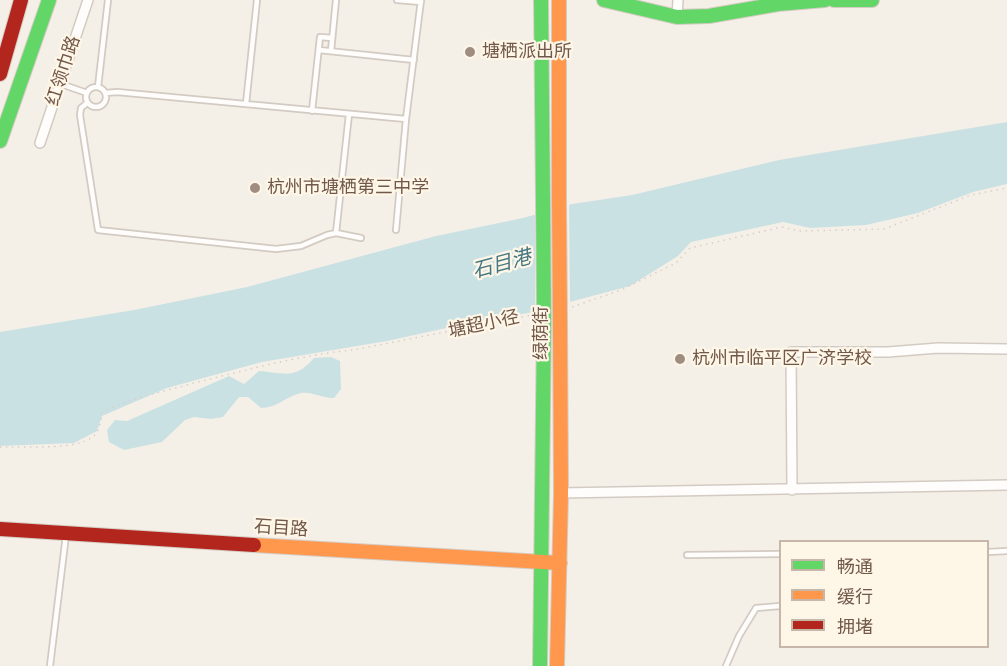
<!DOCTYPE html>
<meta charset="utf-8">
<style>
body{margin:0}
#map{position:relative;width:1007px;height:666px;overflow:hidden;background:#f5f0e7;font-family:"DM Sans","Noto Sans SC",sans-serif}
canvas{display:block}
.legend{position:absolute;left:779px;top:540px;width:210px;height:108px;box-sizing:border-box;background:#fef6e7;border:2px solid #c6b7a8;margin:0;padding:8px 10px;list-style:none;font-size:18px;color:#71584a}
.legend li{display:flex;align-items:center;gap:12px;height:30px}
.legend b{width:30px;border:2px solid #c6b7a8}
</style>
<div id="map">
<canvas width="1007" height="666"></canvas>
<ul class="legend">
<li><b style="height:8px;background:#63d668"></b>畅通</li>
<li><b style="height:8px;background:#ff974d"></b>缓行</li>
<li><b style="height:8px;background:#b3261e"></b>拥堵</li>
</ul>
</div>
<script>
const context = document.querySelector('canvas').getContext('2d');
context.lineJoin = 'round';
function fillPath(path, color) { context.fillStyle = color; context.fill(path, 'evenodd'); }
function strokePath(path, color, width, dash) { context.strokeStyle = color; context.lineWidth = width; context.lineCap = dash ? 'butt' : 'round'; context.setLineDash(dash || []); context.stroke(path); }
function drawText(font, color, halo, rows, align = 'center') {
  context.font = font + ' "DM Sans","Noto Sans SC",sans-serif'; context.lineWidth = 4.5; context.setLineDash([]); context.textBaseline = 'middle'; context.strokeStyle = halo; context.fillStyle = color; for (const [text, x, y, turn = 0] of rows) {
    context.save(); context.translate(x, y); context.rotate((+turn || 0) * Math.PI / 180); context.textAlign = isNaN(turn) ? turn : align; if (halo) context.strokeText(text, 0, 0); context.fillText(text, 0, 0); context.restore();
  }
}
fillPath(new Path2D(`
 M1007,122V184L973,192L918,213L866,225L810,228L783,222L691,242L678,256L630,286L528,313L483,320L387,341L262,362L167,388L102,416L97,431L74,443L0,446V332L134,310L247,287L436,236L523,218L572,204L632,195L779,160Z
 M331,357L340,361L341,389L334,398C323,398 310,391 301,393C287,396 277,408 261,408L248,397H239L223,417L211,419L194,417L185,420L162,442L124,450L109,442L107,430L115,420L127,421L229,376L244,384L259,371C285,373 295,380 314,358Z`), '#cae1e4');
fillPath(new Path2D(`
 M569,201L570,305L535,314V211Z`), '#f5f0e7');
const lane = new Path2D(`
 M397,0L421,2
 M319,50L414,60
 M331,51L336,0
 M61,84L87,93
 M86 97a10 10 0 1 1 20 0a10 10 0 1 1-20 0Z
 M98,87L108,0
 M106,93L117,92L406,119
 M87,103L81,108L80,115L98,230L276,249L301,246L327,235L336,233L361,238
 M246,104L257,0
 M312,111L320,37L332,38
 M396,230L406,119L421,0
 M336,233L349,114
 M988,552L1007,551
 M687,555L780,554
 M50,666L66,535
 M726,666L739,636L756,608L780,606`);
const street = new Path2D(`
 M677,17L678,0
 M40,143L88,0
 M792,490L791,352H888L938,348L1007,349
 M561,493L1007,485`);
const fast = new Path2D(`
 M541,0L543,201
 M604,0L677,17L709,16L778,4L825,0
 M834,0H872
 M0,141L49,0
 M540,666L544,324`);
const slow = new Path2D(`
 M559,0V199
 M254,545L560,563
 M557,666L561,493L560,318`);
const jam = new Path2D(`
 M0,74L21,0
 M0,529L254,545`);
strokePath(lane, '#d3cbc3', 8);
strokePath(street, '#d3cbc3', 12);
strokePath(fast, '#d5ccc4', 16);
strokePath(slow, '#d5ccc4', 16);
strokePath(jam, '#d5ccc4', 16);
strokePath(new Path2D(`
 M572,307L621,290L676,263L690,248L782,227L799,231L884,229L971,195L1007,188
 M0,447C22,446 86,452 97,432C100,427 101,419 102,413C131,397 163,392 194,383C247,370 299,355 353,350L532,315`), '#d6cfc9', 1.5, [1.5, 4.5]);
strokePath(lane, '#fefdfb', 4.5);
strokePath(street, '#fefdfb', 9);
strokePath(fast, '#63d668', 14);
strokePath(slow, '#ff974d', 14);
strokePath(jam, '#b3261e', 14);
const fastBridge = new Path2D(`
 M543,201L544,324`);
const slowBridge = new Path2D(`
 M559,199L560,318`);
strokePath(fastBridge, '#d5ccc4', 16, []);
strokePath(slowBridge, '#d5ccc4', 16, []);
strokePath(fastBridge, '#63d668', 14);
strokePath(slowBridge, '#ff974d', 14);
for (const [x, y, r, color] of [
 [470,52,6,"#9f8d81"],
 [255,188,6,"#9f8d81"],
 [680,359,6,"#9f8d81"]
]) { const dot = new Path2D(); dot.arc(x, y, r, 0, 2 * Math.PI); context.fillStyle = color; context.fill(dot); strokePath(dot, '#fef6e7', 2); }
drawText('18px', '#71584a', '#fef6e7', [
 ["塘栖派出所",482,52],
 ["杭州市塘栖第三中学",267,188],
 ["杭州市临平区广济学校",692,359]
], 'left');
drawText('18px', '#71584a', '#fef6e7', [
 ["红领巾路",64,71,-72],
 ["塘超小径",484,325,-12],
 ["绿荫街",542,333,-90],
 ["石目路",281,529,4]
]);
drawText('italic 20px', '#457783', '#fef6e7', [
 ["石目港",502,265,-15]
]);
</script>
